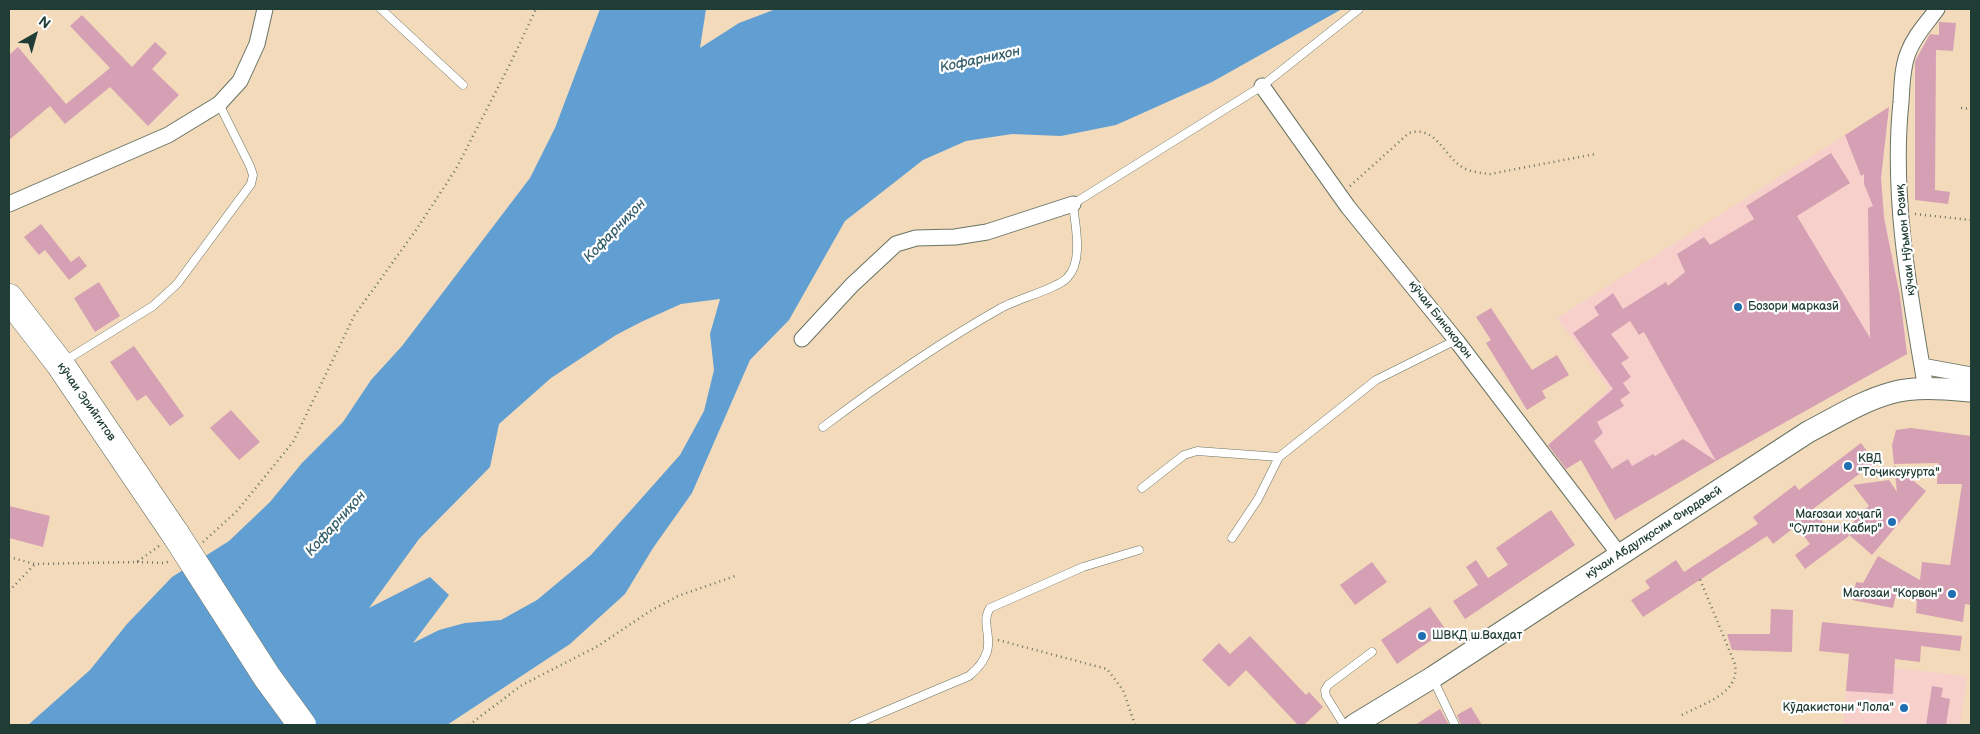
<!DOCTYPE html>
<meta charset="utf-8">
<style>
body{margin:0}
#map{position:relative;width:1980px;height:734px;overflow:hidden;background:#f3dabb;font-family:"Balsamiq Sans",sans-serif}
canvas{display:block}
.frame{position:absolute;inset:0;border:10px solid #1f3d34;pointer-events:none}
.north{position:absolute;left:10px;top:10px;width:50px;height:50px;-webkit-text-stroke:4px #fff;paint-order:stroke;rotate:38deg;font-size:14px;font-weight:700;line-height:20px;text-align:center;color:#1f3d34}
.north::after{content:'';display:block;margin:auto;width:18px;height:22px;background:#1f3d34;clip-path:polygon(50% 0,100% 100%,50% 72%,0 100%)}
</style>
<div id="map">
<canvas width="1980" height="734"></canvas>
<div class="frame"></div>
<div class="north">N</div>
</div>
<script>
const context = document.querySelector('canvas').getContext('2d');
context.lineJoin = 'round';
function fillPath(path, color) { context.fillStyle = color; context.fill(path, 'evenodd'); }
function strokePath(path, color, width, dash) { context.strokeStyle = color; context.lineWidth = width; context.lineCap = dash ? 'butt' : 'round'; context.setLineDash(dash || []); context.stroke(path); }
function drawText(font, color, halo, rows, align = 'center') {
  context.font = font + ' "Balsamiq Sans",sans-serif'; context.lineWidth = 4.5; context.setLineDash([]); context.textBaseline = 'middle'; context.strokeStyle = halo; context.fillStyle = color; for (const [text, x, y, turn = 0] of rows) {
    context.save(); context.translate(x, y); context.rotate((+turn || 0) * Math.PI / 180); context.textAlign = isNaN(turn) ? turn : align; if (halo) context.strokeText(text, 0, 0); context.fillText(text, 0, 0); context.restore();
  }
}
fillPath(new Path2D(`
 M1889,107L1881,178L1885,220L1900,296L1907,354L1682,479L1593,480L1564,433L1609,389L1557,318Z
 M1848,663L1967,676L1960,725H1843Z`), '#f7d0cb');
fillPath(new Path2D(`
 M600,9H706L700,48L739,23L776,9H1342L1212,82L1116,125L1061,136L1012,134L966,141L923,160L845,221L789,320L750,360L692,493L653,548L625,594L570,644L447,725H28L90,670L127,624L172,577L229,541L270,502L302,463L343,422L371,380L402,346L530,178L555,128ZM720,299L710,334L714,370L704,411L680,455L591,555L537,600L501,620L465,623L439,630L413,643L449,595L430,577L369,608L419,539L490,467L499,424L551,378L616,335L641,322L681,304Z`), '#619fd3');
fillPath(new Path2D(`
 M82,15L132,67L155,42L167,53L152,69L179,95L148,126L110,87L65,124L50,106L9,140V55L18,47L66,104L110,68L70,26Z
 M1939,22L1956,23L1953,51L1936,50L1935,190L1950,192L1948,204L1915,200V61L1930,34L1939,35Z
 M1889,107L1881,178L1884,218L1900,296L1907,354L1716,461L1644,332L1639,335L1630,321L1611,334L1629,358L1621,363L1631,377L1623,383L1630,393L1620,400L1624,406L1597,422L1603,433L1594,441L1612,469L1628,459L1632,466L1653,454L1655,456L1683,439L1716,461L1615,520L1581,460L1566,469L1548,445L1613,389L1573,333L1599,315L1594,307L1613,293L1623,309L1666,282L1668,286L1685,272L1677,254L1704,237L1710,245L1754,219L1746,206L1831,153L1850,183L1797,216L1870,338L1868,208L1873,206L1864,184V174L1861,176L1845,135Z
 M41,224L71,262L79,256L87,266L69,280L45,250L39,255L24,237Z
 M99,282L120,316L95,332L74,298Z
 M1491,308L1532,370L1557,355L1569,375L1542,391L1546,398L1527,410L1486,343L1491,340L1476,317Z
 M134,346L184,416L170,426L146,395L137,401L110,362Z
 M231,410L260,442L239,460L210,428Z
 M1911,428L1971,436V605L1965,604L1963,622L1916,613L1917,601L1897,590L1893,608L1852,600L1856,582L1863,583L1878,556L1920,580L1922,562L1950,565L1962,484H1937L1938,463L1894,464L1892,445L1896,430Z
 M1861,443L1875,462L1813,509L1829,530L1839,522L1846,532L1861,512L1869,506L1853,485L1889,480L1897,492L1894,465L1926,491L1872,555L1847,533L1849,536L1805,569L1795,555L1810,544L1796,526L1773,544L1767,536L1643,617L1631,600L1650,588L1645,581L1676,560L1684,572L1758,524L1753,517L1795,485L1799,490Z
 M9,506L50,516L43,547L9,538Z
 M1551,510L1575,545L1465,619L1453,601L1478,585L1466,567L1476,560L1488,578L1508,565L1496,548Z
 M1372,562L1387,582L1355,605L1340,585Z
 M1430,607L1446,630L1397,664L1381,640Z
 M1771,609L1793,610L1792,652L1732,650L1727,634H1770Z
 M1822,622L1962,636L1960,651L1921,646L1920,662L1895,659L1893,694L1846,691L1849,654L1819,651Z
 M1250,636L1306,695L1309,692L1323,707L1304,725H1298L1246,670L1229,687L1202,660L1219,643L1230,654Z
 M1932,686L1943,688L1941,697L1950,699L1946,725H1926Z
 M1471,707L1482,725H1461L1457,715Z
 M1440,709L1449,725H1415Z`), '#d5a0b3');
const lane = new Path2D(`
 M381,9L463,85
 M63,362L153,306L177,284L251,184L253,175L250,166L219,104
 M823,427C880,384 939,343 1001,308C1016,299 1057,289 1067,278C1084,261 1075,225 1073,204L1262,86L1359,9
 M1142,488L1184,455L1197,451L1279,457
 M1232,538L1258,499L1279,457L1376,380L1456,340
 M1433,679L1455,725
 M853,725L969,676C1005,646 977,628 990,608L1083,567L1139,550
 M1344,725L1326,696L1325,690L1328,685L1372,652`);
const street = new Path2D(`
 M1262,86L1348,207L1456,340L1619,554
 M9,204L168,135L219,104L240,81L257,44L265,9
 M802,339L852,285L896,244L916,238L955,237L987,232L1073,204
 M1922,366L1971,375
 M1926,389C1910,296 1891,197 1901,102C1902,86 1902,68 1908,53C1914,36 1927,23 1937,9`);
const secondary = new Path2D(`
 M1354,725L1433,677L1808,432C1835,418 1862,401 1891,393C1915,386 1946,389 1971,391`);
const highway = new Path2D(`
 M9,298L60,364L176,535`);
strokePath(lane, '#697463', 9);
strokePath(street, '#697463', 17);
strokePath(secondary, '#697463', 23);
strokePath(highway, '#697463', 29);
strokePath(new Path2D(`
 M1961,108L1971,109
 M1350,186L1409,133C1436,125 1443,155 1462,167C1470,172 1481,173 1490,174L1595,154
 M1915,214L1971,220
 M203,542L237,511L293,442L354,316L416,230L456,169L511,62L536,9
 M9,557L35,564L137,562L159,546
 M137,562L165,563L170,561
 M9,591L35,564
 M998,640L1107,669L1123,690L1135,725
 M1682,715C1704,703 1740,694 1735,664L1699,577
 M469,725L522,685L598,646L650,611L678,596L738,575`), '#697463', 2.5, [1, 4]);
strokePath(lane, '#fff', 8);
strokePath(street, '#fff', 15);
strokePath(secondary, '#fff', 21);
strokePath(highway, '#fff', 28);
const highwayBridge = new Path2D(`
 M176,535L267,677L302,725`);
strokePath(highwayBridge, '#697463', 29, []);
strokePath(highwayBridge, '#fff', 28);
for (const [x, y, r, color] of [
 [1738,307,5,"#1f6fb2"],
 [1848,466,5,"#1f6fb2"],
 [1892,522,5,"#1f6fb2"],
 [1952,594,5,"#1f6fb2"],
 [1422,636,5,"#1f6fb2"],
 [1904,708,5,"#1f6fb2"]
]) { const dot = new Path2D(); dot.arc(x, y, r, 0, 2 * Math.PI); context.fillStyle = color; context.fill(dot); strokePath(dot, '#fff', 2); }
drawText('12px', '#1f3d34', '#fff', [
 ["кӯчаи Нӯъмон Розиқ",1906,240,-96],
 ["кӯчаи Бинокорон",1440,320,52],
 ["кӯчаи Эрийгитов",86,402,55],
 ["кӯчаи Абдулқосим Фирдавсӣ",1654,533,-33]
]);
drawText('12px', '#1f3d34', '#fff', [
 ["Бозори марказӣ",1748,307],
 ["КВД",1858,459],
 ["\"Тоҷиксуғурта\"",1858,473],
 ["Мағозаи хоҷагӣ",1882,515,"right"],
 ["\"Султони Кабир\"",1882,529,"right"],
 ["Мағозаи \"Корвон\"",1942,594,"right"],
 ["ШВКД ш.Вахдат",1432,636],
 ["Кӯдакистони \"Лола\"",1894,708,"right"]
], 'left');
drawText('italic 14px', '#365f6c', '#fff', [
 ["Кофарниҳон",980,60,-12],
 ["Кофарниҳон",615,231,-46],
 ["Кофарниҳон",336,524,-48]
]);
</script>
